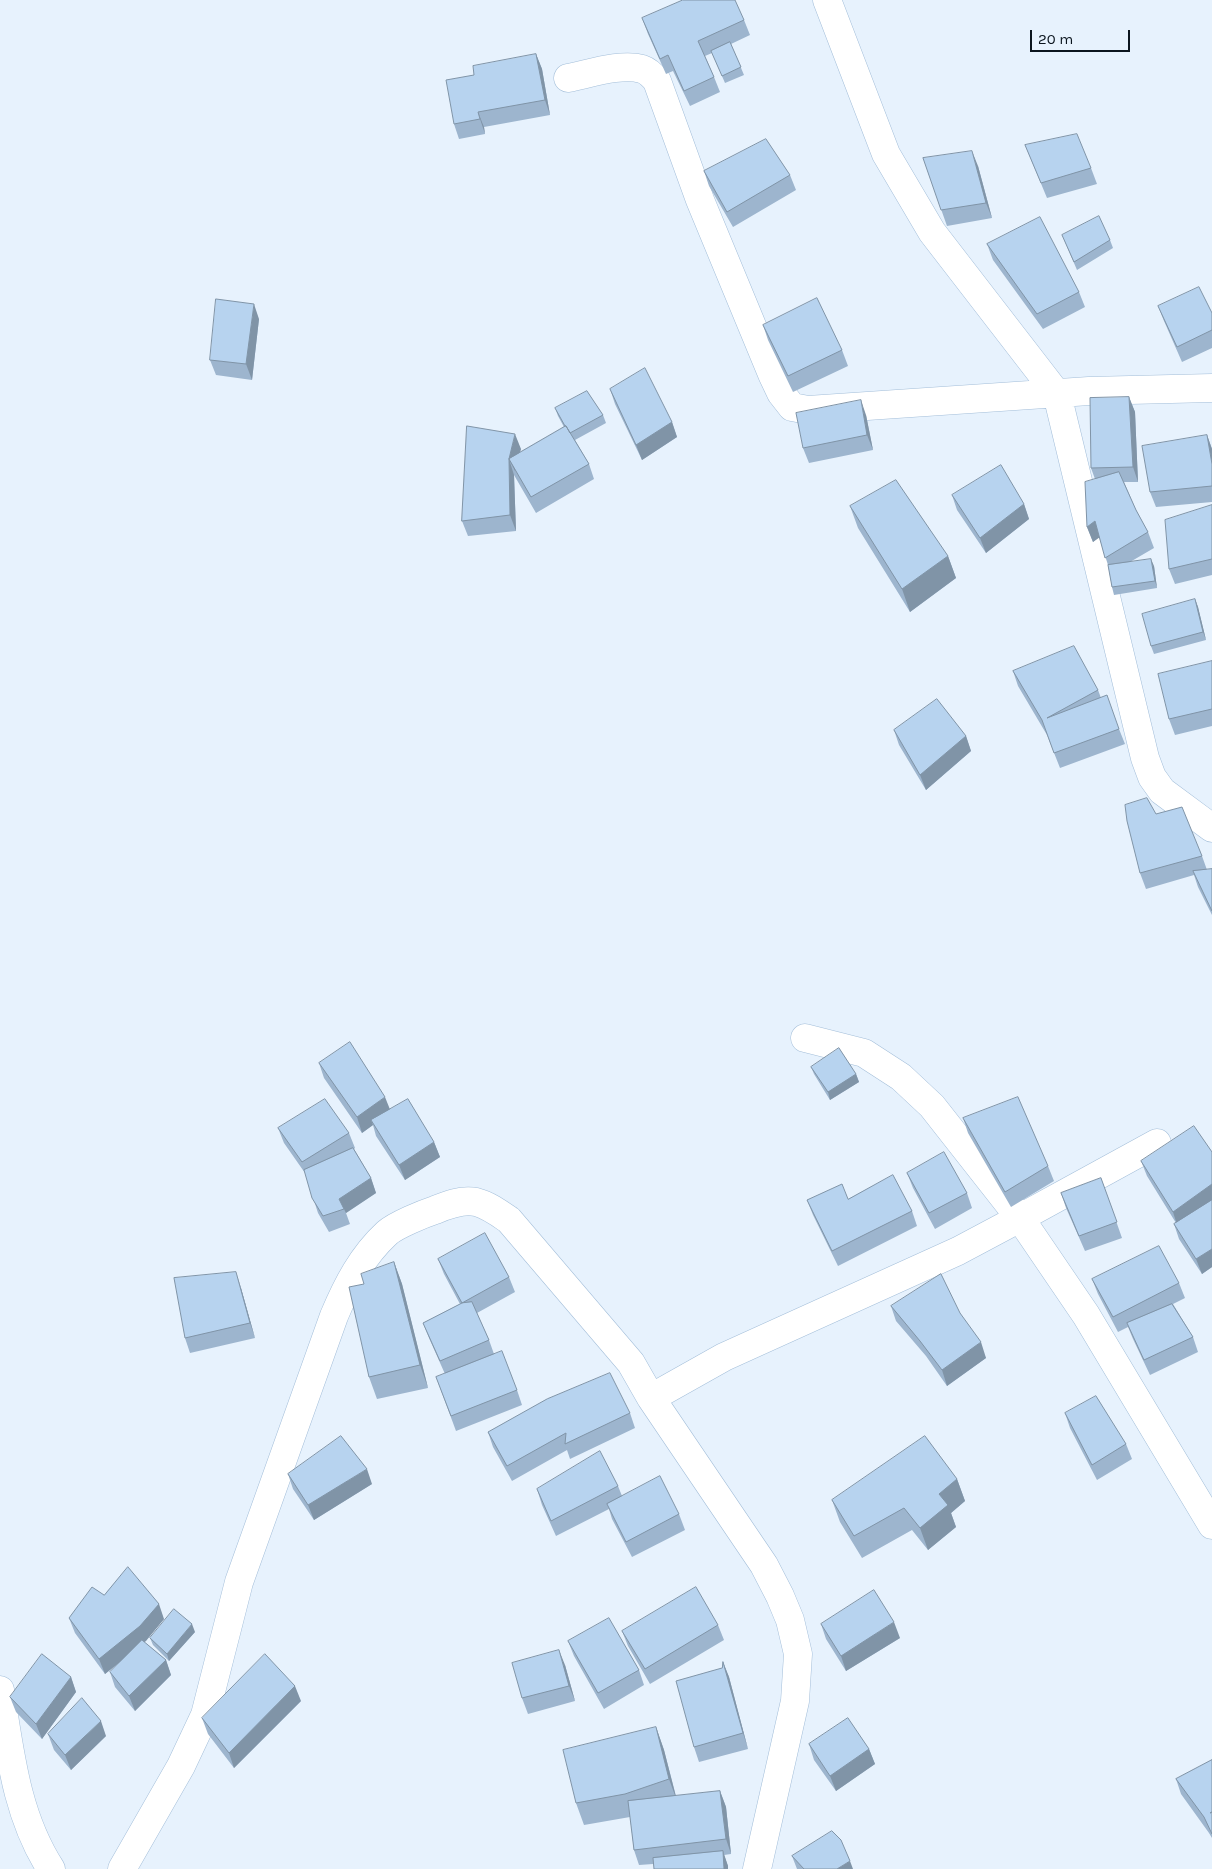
<!DOCTYPE html>
<style>
body{margin:0}
#map{position:relative;width:1212px;height:1869px;overflow:hidden;background:#e7f2fd;font-family:Karla,sans-serif}
canvas{display:block}
.scale{position:absolute;left:1030px;top:30px;width:100px;height:22px;box-sizing:border-box;border:2px solid #0b151e;border-top:0;padding-left:6px;font-size:15px;line-height:18px;white-space:nowrap;color:#0b151e;-webkit-text-stroke:4px #e7f2fd;paint-order:stroke}
</style>
<div id="map">
<canvas width="1212" height="1869"></canvas>
<div class="scale">20 m</div>
</div>
<script>
const context = document.querySelector('canvas').getContext('2d');
context.lineJoin = 'round';
function strokePath(path, color, width, dash) { context.strokeStyle = color; context.lineWidth = width; context.lineCap = dash ? 'butt' : 'round'; context.setLineDash(dash || []); context.stroke(path); }
function fillPath(path, color) { context.fillStyle = color; context.fill(path, 'evenodd'); }
const street = new Path2D(`
 M827,0L886,154L932,232L1057,394L1145,758L1152,777L1162,791L1212,828
 M568,78C589,74 621,63 642,69C648,71 653,76 657,81L700,200L772,374L781,393L792,407L808,410L1089,391L1212,388
 M805,1038L864,1053L901,1077L932,1106L1020,1218L1157,1143
 M651,1398L764,1565L780,1596L790,1620L798,1654L795,1701L757,1869
 M0,1690C10,1752 16,1815 51,1869
 M122,1869L181,1766L205,1715L239,1582L334,1316C347,1285 362,1256 387,1233C396,1225 423,1214 435,1210C447,1205 462,1199 476,1202C488,1205 499,1213 509,1220L631,1363L651,1398L724,1357L958,1251L1020,1218L1086,1315L1212,1525`);
strokePath(street, '#a3bed9', 29);
strokePath(street, '#fff', 28);
fillPath(new Path2D(`
 M642,18L744,20L750,35L731,44L744,75L725,83L712,53L705,56L714,77L720,92L690,106L673,71L666,74L648,34Z
 M536,54L542,69L550,115L484,127L485,134L459,139L454,124L474,75Z
 M1025,145L1091,168L1097,184L1047,198Z
 M923,158L978,166L992,218L947,226Z
 M704,171L790,175L796,190L733,227L709,186Z
 M1062,235L1110,240L1113,248L1077,270Z
 M987,244L1079,292L1085,307L1043,329L993,260Z
 M1158,306L1212,313V348L1182,362L1164,321Z
 M259,319L252,380L216,375L210,360Z
 M763,325L842,350L848,366L793,392L768,340Z
 M610,389L672,422L677,437L642,460L615,404Z
 M1129,397L1135,412L1138,482H1124L1136,510L1148,532L1154,548L1130,562L1154,566L1157,588L1114,595L1112,587L1108,565L1099,537L1093,542L1087,527L1095,479L1091,468Z
 M555,408L603,415L606,423L575,440L589,464L594,479L536,513L514,475L516,531L468,536L462,521L467,426L521,449L519,453L564,427L558,416Z
 M866,415L873,450L809,463L803,448Z
 M1207,435L1212,449V502L1156,507L1150,492Z
 M952,495L1024,504L1029,519L986,553L957,510Z
 M1212,505V575L1175,584L1169,569Z
 M850,506L948,556L956,578L910,612L858,528Z
 M1195,599L1198,607L1206,640L1154,654L1151,646Z
 M1212,661V726L1175,735L1169,719Z
 M1013,671L1098,690L1101,698L1119,729L1125,744L1060,768L1047,735L1018,686Z
 M894,730L966,736L971,751L926,790L899,745Z
 M1156,814L1202,856L1207,870L1212,869V915L1198,887L1194,875L1146,889L1140,873Z
 M319,1063L390,1110L434,1142L440,1157L405,1180L376,1136L373,1125L362,1133L324,1078Z
 M811,1067L856,1074L859,1082L830,1100L814,1074Z
 M963,1118L1048,1166L1054,1181L1011,1207L968,1133Z
 M278,1128L349,1133L355,1148L354,1149L371,1178L376,1193L346,1213L350,1224L329,1232L318,1213L305,1173L284,1143Z
 M1212,1152V1267L1202,1274L1179,1239L1174,1224L1176,1223L1147,1176L1141,1161Z
 M907,1173L967,1193L972,1208L935,1229L913,1188Z
 M1101,1178L1122,1238L1085,1251L1066,1208L1061,1193Z
 M848,1199L912,1211L917,1226L838,1266L813,1215L807,1200Z
 M438,1259L509,1277L515,1292L477,1313L489,1340L494,1354L517,1390L522,1405L456,1431L436,1377L445,1374L429,1338L423,1323L460,1304L444,1274Z
 M394,1262L402,1284L428,1388L377,1399L369,1377L364,1284Z
 M1092,1279L1179,1283L1185,1298L1173,1304L1193,1337L1198,1352L1150,1375L1133,1339L1128,1327L1118,1332L1098,1294Z
 M241,1288L255,1338L190,1353L185,1338Z
 M891,1306L960,1313L986,1358L947,1386L926,1356L896,1321Z
 M630,1413L635,1428L570,1459L567,1450L512,1481L493,1447L488,1432Z
 M1065,1413L1126,1444L1132,1459L1097,1480L1070,1428Z
 M288,1474L372,1484L314,1520L293,1489Z
 M957,1479L965,1501L951,1513L956,1527L928,1550L912,1530L862,1558L840,1522L832,1500Z
 M618,1486L622,1496L679,1514L685,1530L632,1557L612,1519L609,1509L556,1536L542,1505L537,1489Z
 M104,1595L164,1619L144,1642L166,1660L171,1675L135,1711L115,1687L110,1672L120,1662L105,1674L75,1633L69,1618Z
 M821,1624L900,1638L846,1671L826,1639Z
 M718,1625L724,1640L650,1684L628,1646L622,1631Z
 M195,1632L169,1661L153,1645L150,1638Z
 M568,1641L639,1670L644,1685L604,1709L574,1656Z
 M723,1662L729,1677L748,1749L699,1762L694,1747L722,1668Z
 M565,1665L575,1701L528,1714L522,1698Z
 M71,1677L76,1692L42,1739L16,1712L10,1697Z
 M301,1701L234,1768L208,1734L202,1718Z
 M656,1727L664,1750L676,1796L720,1791L726,1807L731,1854L724,1855L728,1866L653,1864L639,1865L634,1850L630,1817L584,1825L576,1803Z
 M48,1734L106,1736L71,1770L54,1750Z
 M809,1744L869,1749L875,1764L836,1791L814,1760Z
 M1212,1760V1838L1209,1833L1181,1794L1176,1779Z
 M792,1856L853,1869H797Z`), '#9db5ce');
fillPath(new Path2D(`
 M536,54L542,69L550,115L545,100Z
 M478,112L484,127L485,134L480,119Z
 M972,151L978,166L992,218L986,203Z
 M254,304L259,319L252,380L246,364Z
 M1129,397L1135,412L1138,482L1133,467Z
 M861,400L866,415L873,450L867,435Z
 M672,422L677,437L642,460L636,445Z
 M515,434L521,449L515,471L509,459Z
 M1207,435L1212,449V464Z
 M509,459L514,475L516,531L510,515Z
 M1024,504L1029,519L986,553L980,538Z
 M1095,521L1100,537L1093,542L1087,527Z
 M948,556L956,578L910,612L902,589Z
 M1151,559L1154,566L1157,588L1155,581Z
 M1195,599L1198,607L1206,640L1203,632Z
 M966,736L971,751L926,790L920,775Z
 M856,1074L859,1082L830,1100L828,1092Z
 M385,1097L391,1112L371,1120L373,1125L362,1133L357,1117Z
 M434,1142L440,1157L405,1180L399,1165Z
 M371,1178L376,1193L346,1213L339,1199Z
 M1212,1184V1203L1178,1228L1173,1212Z
 M1212,1249V1267L1202,1274L1196,1259Z
 M394,1262L402,1284L428,1388L420,1365Z
 M236,1272L241,1288L255,1338L250,1323Z
 M981,1342L986,1358L947,1386L942,1370Z
 M367,1469L372,1484L314,1520L308,1505Z
 M957,1479L965,1501L951,1513L956,1527L928,1550L920,1528L939,1494Z
 M159,1604L164,1619L146,1641L105,1674L99,1659Z
 M894,1622L900,1638L846,1671L841,1656Z
 M192,1624L195,1632L169,1661L167,1654Z
 M559,1650L565,1665L575,1701L569,1686Z
 M166,1660L171,1675L135,1711L129,1696Z
 M723,1662L729,1677L748,1749L743,1733Z
 M71,1677L76,1692L42,1739L36,1724Z
 M295,1686L301,1701L234,1768L229,1753Z
 M101,1721L106,1736L71,1770L65,1755Z
 M656,1727L664,1750L677,1801L669,1779Z
 M869,1749L875,1764L836,1791L830,1776Z
 M720,1791L726,1807L731,1854L726,1839Z
 M723,1851L728,1866V1869H724Z
 M850,1861L853,1869H837Z`), '#8094a7');
const building = new Path2D(`
 M683,0H735L744,20L698,41L714,77L684,91L668,55L660,59L642,18Z
 M730,42L741,67L722,76L711,51Z
 M536,54L545,100L478,112L480,119L454,124L446,80L474,75L473,66Z
 M1077,134L1091,168L1041,183L1025,145Z
 M766,139L790,175L727,212L704,171Z
 M972,151L986,203L941,210L923,158Z
 M1099,216L1110,240L1074,262L1062,235Z
 M1040,217L1079,292L1037,314L987,244Z
 M1199,287L1212,313V330L1177,347L1158,306Z
 M817,298L842,350L788,376L763,325Z
 M216,299L254,304L246,364L210,360Z
 M645,368L672,422L636,445L610,389Z
 M587,391L603,415L570,433L566,426H565L555,408Z
 M1129,397L1133,467L1091,468L1090,398Z
 M861,400L867,435L803,448L796,413Z
 M467,426L515,434L509,459L510,515L462,521Z
 M566,426L589,464L531,497L509,459Z
 M1207,435L1212,464V486L1150,492L1142,446Z
 M1001,465L1024,504L980,538L952,495Z
 M1119,472L1136,510L1148,532L1105,558L1095,521L1087,527L1085,482Z
 M896,480L948,556L902,589L850,506Z
 M1212,505V559L1169,569L1165,520Z
 M1151,559L1155,581L1112,587L1108,565Z
 M1195,599L1203,632L1151,646L1142,614Z
 M1074,646L1098,690L1047,718L1107,695L1119,729L1054,753L1042,720L1013,671Z
 M1212,661V709L1169,719L1158,674Z
 M937,699L966,736L920,775L894,730Z
 M1147,798L1156,814L1182,807L1202,856L1140,873L1127,821L1125,805Z
 M1212,869V911L1193,871Z
 M350,1042L385,1097L357,1117L319,1063Z
 M839,1048L856,1074L828,1092L811,1067Z
 M1018,1097L1048,1166L1005,1192L963,1118Z
 M325,1099L349,1133L302,1162L278,1128Z
 M408,1099L434,1142L399,1165L371,1120Z
 M1194,1126L1212,1152V1184L1173,1212L1141,1161Z
 M353,1148L371,1178L339,1199L344,1209L323,1216L312,1198L304,1170Z
 M944,1152L967,1193L929,1213L907,1173Z
 M893,1175L912,1211L832,1251L807,1200L842,1184L848,1199Z
 M1101,1178L1117,1222L1079,1236L1061,1193Z
 M1212,1200V1249L1196,1259L1174,1224Z
 M485,1233L509,1277L462,1303L438,1259Z
 M1159,1246L1179,1283L1113,1317L1092,1279Z
 M394,1262L420,1365L369,1377L349,1287L364,1284L361,1274Z
 M236,1272L250,1323L185,1338L174,1278Z
 M941,1274L960,1313L981,1342L942,1370L920,1341L891,1306Z
 M472,1302L489,1340L440,1361L423,1323L462,1303Z
 M1172,1304L1193,1337L1144,1360L1127,1323Z
 M502,1351L517,1390L451,1416L436,1377Z
 M610,1373L630,1413L565,1444L566,1433L507,1466L488,1432L547,1399Z
 M1096,1396L1126,1444L1092,1465L1065,1413Z
 M341,1436L367,1469L308,1505L288,1474Z
 M925,1436L957,1479L939,1494L948,1505L920,1528L904,1508L854,1536L832,1500Z
 M600,1451L618,1486L551,1521L537,1489Z
 M660,1476L679,1514L626,1542L607,1504Z
 M128,1567L159,1604L140,1626L99,1659L69,1618L92,1587L104,1595Z
 M696,1587L718,1625L645,1669L622,1631Z
 M874,1590L894,1622L841,1656L821,1624Z
 M174,1609L192,1624L167,1654L150,1638Z
 M609,1618L639,1670L598,1693L568,1641Z
 M142,1640L166,1660L129,1696L110,1672Z
 M559,1650L569,1686L522,1698L512,1663Z
 M42,1654L71,1677L36,1724L10,1697Z
 M265,1654L295,1686L229,1753L202,1718Z
 M723,1662L743,1733L694,1747L676,1681L722,1668Z
 M82,1698L101,1721L65,1755L48,1734Z
 M848,1718L869,1749L830,1776L809,1744Z
 M656,1727L669,1779L625,1794L576,1803L563,1750Z
 M1212,1760V1812L1210,1813L1212,1812V1834L1204,1817L1176,1779Z
 M720,1791L726,1839L634,1850L628,1801Z
 M832,1831L841,1840L850,1861L837,1869H804L792,1856Z
 M723,1851L724,1869H654L653,1858Z`);
fillPath(building, '#b7d3ef');
strokePath(building, '#8094a7', 1);
</script>
